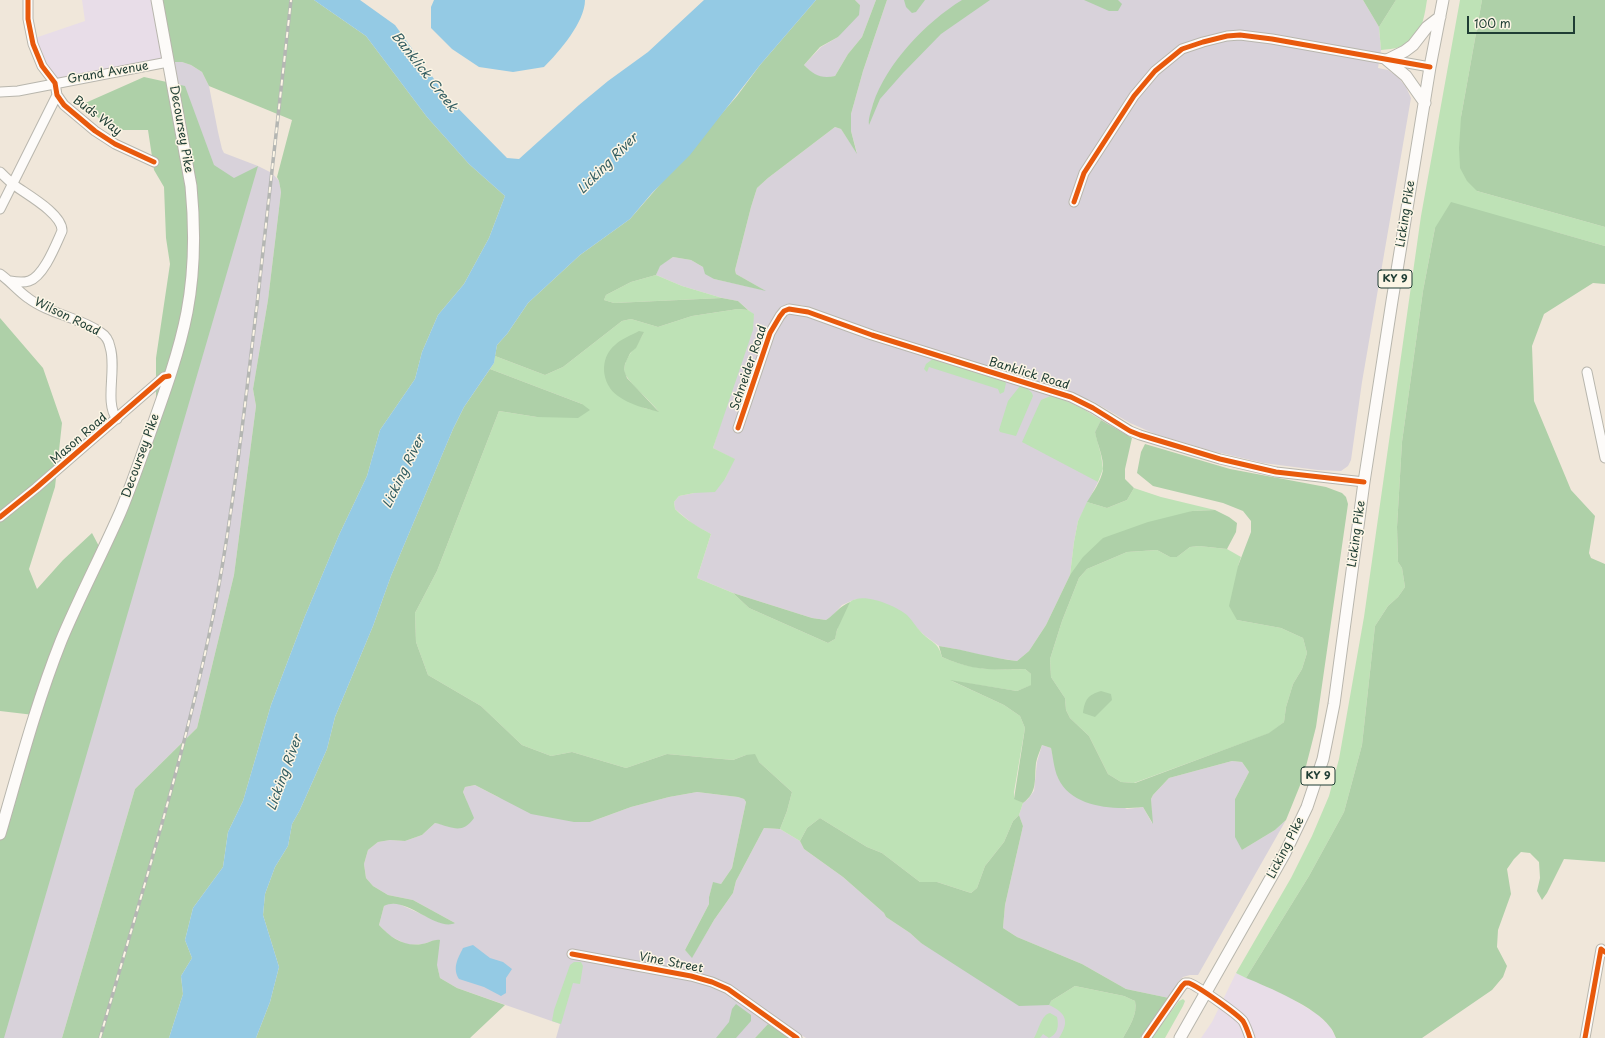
<!DOCTYPE html>
<style>
body{margin:0}
#map{position:relative;width:1605px;height:1038px;overflow:hidden;background:#f0e7da;font-family:"Playpen Sans",sans-serif}
canvas{display:block}
.scale{position:absolute;left:1467px;top:16px;width:108px;height:18px;box-sizing:border-box;border:2px solid #1f3d34;border-top:0;padding-left:5px;font-size:12px;line-height:14px;white-space:nowrap;color:#1f3d34;-webkit-text-stroke:3px #fcf5e5;paint-order:stroke}
</style>
<div id="map">
<canvas width="1605" height="1038"></canvas>
<div class="scale">100 m</div>
</div>
<script>
const context = document.querySelector('canvas').getContext('2d');
context.lineJoin = 'round';
function fillPath(path, color) { context.fillStyle = color; context.fill(path, 'evenodd'); }
function strokePath(path, color, width, dash) { context.strokeStyle = color; context.lineWidth = width; context.lineCap = dash ? 'butt' : 'round'; context.setLineDash(dash || []); context.stroke(path); }
function drawText(font, color, halo, rows, align = 'center') {
  context.font = font + ' "Playpen Sans",sans-serif'; context.lineWidth = 3; context.setLineDash([]); context.textBaseline = 'middle'; context.strokeStyle = halo; context.fillStyle = color; for (const [text, x, y, turn = 0] of rows) {
    context.save(); context.translate(x, y); context.rotate((+turn || 0) * Math.PI / 180); context.textAlign = isNaN(turn) ? turn : align; if (halo) context.strokeText(text, 0, 0); context.fillText(text, 0, 0); context.restore();
  }
}
fillPath(new Path2D(`
 M82,0H157L168,62L55,83L32,39L85,21Z
 M1236,973L1286,995L1317,1014L1330,1026L1336,1038H1201L1212,1022Z`), '#e8dde8');
fillPath(new Path2D(`
 M855,0H876L862,37L848,54L835,76L826,78L815,76L804,65L821,47L838,37L860,5Z
 M887,0H1363L1379,27L1381,50L1378,68L1388,70L1398,77L1406,87L1411,98L1362,382L1351,460L1348,466L1341,471L1318,470L1263,463L1212,451L1155,434L1130,423L1094,402L1071,393L958,359L801,305L790,307L806,315L1060,397L1083,409L1101,420L1095,432L1098,482L1078,521L1074,542L1070,575L1046,625L1029,651L1017,661L989,657L956,649L939,646L924,635L916,627L856,599L842,605L833,615L826,620L812,618L733,593L697,578L711,534L694,525L675,509L674,502L679,496L694,493L725,479L734,459L713,448L754,315L738,301L722,298L682,286L656,275L659,266L673,257L691,260L703,267L714,279L764,290L736,274L735,270L751,207L757,188L768,178L835,127L841,129L857,153L851,131V114L863,71Z
 M168,62H182L191,65L202,72L209,86L218,132L222,149L224,153L258,166L272,173L279,181L281,192L268,300L253,389L256,406L234,575L197,728L135,789L62,1038H0L102,553L173,364Z
 M1042,745L1051,748L1058,778L1127,809L1143,807L1152,823L1151,799L1153,795L1169,778L1232,761L1242,762L1249,772L1235,799L1242,850L1275,830L1286,820L1198,975H1190L1183,977L1178,982L1169,998L1126,989L1082,964L1017,937L1003,928L1005,905L1023,826L1019,815L1023,803L1028,799L1034,791L1037,762Z
 M475,785L498,797L590,822L631,807L669,797L697,792L738,797L744,799L746,802L732,868L721,884L713,883L709,897V904L685,950L692,957L714,920L733,893L736,881L764,828L780,829L800,841L804,849L843,877L884,913L886,917L910,933L921,943L1051,1001L1123,1038H806L774,1018L755,1038H556L560,1024L457,988L440,978L437,966L436,940L423,944L408,945L390,936L379,925L384,906L389,903L399,904L441,923H455L413,900L388,895L373,886L366,878L364,864L368,850L378,842L390,840L405,841L422,835L435,823L446,825L467,802L463,792L465,787Z`), '#d8d2da');
fillPath(new Path2D(`
 M1396,0H1427C1424,19 1421,41 1400,47C1394,49 1387,49 1381,50L1379,27Z
 M1460,0H1482L1461,117L1477,191L1605,227V246L1552,231L1435,228L1423,291L1402,442L1397,527L1398,562L1402,568L1405,587L1398,597L1388,606L1375,626L1362,745L1344,812L1309,876L1246,978L1236,973L1291,878L1312,836L1329,796L1339,759L1364,617L1421,216Z
 M656,275L682,286L722,298L614,303L604,300L606,295L631,282Z
 M738,309L748,310L754,314L753,330L713,448L735,459L725,479L715,492L694,493L679,496L674,502L675,509C686,520 698,527 711,534L697,578L733,593L749,608L828,643L835,639C837,629 843,609 850,602C862,591 897,606 907,615C912,620 916,627 921,632C931,643 938,641 942,657C972,670 993,670 1025,669L1031,674L1032,685L1017,691L952,681L1004,705L1020,716L1025,728L1014,792V798L1023,803L1019,815L1013,821L1004,842L985,866L977,888L971,893L937,882H920L882,853L867,847L820,818L807,828L800,841L780,829L787,811L792,792L759,762L746,755L733,760L667,754L626,768L572,752L551,756L522,745L481,706L428,675L416,642L415,613L437,571L499,411L537,417L582,404L490,369L494,363L495,356L545,375L563,367L622,321L631,319L658,327L692,316ZM644,332C639,343 631,351 626,361C625,364 624,368 624,371C626,381 651,401 658,411L644,408L609,386Z
 M934,358L1003,380L1006,383L1004,392L1000,394L998,389L929,367L927,372L924,369L926,364Z
 M1020,386L1027,388L1032,393L1033,396L1016,436L1000,432L999,430L1008,401Z
 M1053,395L1083,409L1101,420L1095,432L1101,455L1103,469L1098,482L1022,442L1041,400Z
 M1134,488L1161,497L1215,510L1192,511L1070,575L1074,542L1078,521L1087,502L1107,508L1127,500Z
 M1199,546L1227,549L1241,557L1238,566L1237,620L1281,628L1303,638L1307,653L1302,669L1293,684L1286,707L1284,722L1270,733L1134,783L1121,782L1108,774L1089,736L1070,718L1066,710L1065,698L1051,677L1050,659L1062,621L1079,578L1087,569L1127,552L1157,550L1170,557H1177L1190,547Z
 M574,962H581L583,966L580,984L573,983L561,1024L552,1021L554,1010L570,965Z
 M1075,986L1124,996L1135,1001C1138,1014 1129,1027 1123,1038H1059C1070,1021 1066,1013 1049,1005L1051,1001Z
 M1183,999L1185,1001L1183,1006L1165,1038H1151L1179,1001Z
 M1050,1013L1057,1017C1059,1026 1058,1034 1049,1038L1043,1034L1040,1038H1034C1039,1030 1041,1015 1050,1013Z`), '#bee2b6');
fillPath(new Path2D(`
 M157,0H314L366,36L427,117L469,164L505,196L489,238L464,284L438,315L422,352L415,379L380,430L367,476L339,535L305,616L271,705L243,801L228,832L223,867L193,908L185,940L192,958L181,976L183,994L169,1038H62L135,789L197,728L234,575L256,406L253,389L268,300L281,192L279,181L277,177L292,120L209,86L202,72L191,65L182,62H168Z
 M816,0H855L860,5L859,15L838,37L820,47L804,65C814,75 821,79 835,76L848,54L862,37L876,0H887L863,71L851,114V131L857,154L841,129L835,127L768,178L757,188L751,207L735,270L736,274L766,291L714,279L705,274L703,267L691,260L673,257L660,266L656,275L631,282L606,295L604,300L614,303L722,298L738,301L748,310L738,309L692,316L658,327L631,319L622,321L563,367L545,375L495,356L497,345L507,334L528,303L580,255L630,219L737,96L760,65Z
 M904,0H925L916,12L912,13L906,7Z
 M962,0H990L941,34L903,73L880,99L869,125C868,118 871,112 873,104C886,64 926,22 962,0Z
 M1084,0H1118L1122,4L1118,11H1109Z
 M1363,0H1396L1379,27Z
 M1482,0H1605V227L1477,191L1467,181L1460,168L1459,148L1461,117Z
 M144,77L185,86L214,165L234,178L258,166L4,1038H0V834L34,715L0,711V318L43,368L62,423L55,487L29,569L37,589L63,560L92,533L102,552L156,417V358L170,264L166,238L164,187L154,170L148,130H112L83,104Z
 M1451,202L1605,246V284L1593,283L1544,314L1532,346L1534,401L1571,490L1595,516L1589,553L1591,558L1605,564V862L1564,859L1547,893L1542,900L1537,891L1540,878L1539,862L1530,853L1521,852L1514,859L1507,869L1511,894L1498,930L1497,947L1507,966L1503,977L1492,990L1422,1038H1336C1334,1034 1333,1030 1330,1027C1316,1007 1268,987 1246,978L1309,876L1344,812L1362,745L1375,626L1388,606L1398,597L1405,587L1402,568L1398,562L1397,527L1402,442L1423,291L1435,228Z
 M639,331L644,332L636,348L630,353L625,364L624,370L627,378L659,412C647,409 628,404 618,396C601,384 599,358 615,345C621,339 632,335 639,331Z
 M490,369L582,404L590,410L578,418L537,417L499,411L437,571L415,613L416,642L428,675L481,706L522,745L551,756L572,752L626,768L667,754L733,760L746,755L755,754L759,762L792,792L787,811L780,829L764,828L736,881L733,893L714,920L692,958L685,950L709,904V897L713,882L721,884L732,868L746,802L744,799L738,797L697,792L669,797L631,807L590,822H574L531,814L475,785L465,787L463,792L474,818C462,835 452,827 435,823L422,835L405,841L390,840L378,842L368,850L364,864L366,878L373,886L388,895L413,900L455,923C436,932 405,894 384,906L379,925C391,938 404,947 422,944C429,943 434,939 440,940L437,965L440,978L457,988L505,1005L470,1038H256L270,1002L279,967L263,915L265,894L275,867L288,846L292,824L300,810L327,749L335,717L373,626L391,576L453,429L464,407Z
 M1101,420L1132,438L1125,469V479L1134,488L1127,500L1107,508L1087,502C1093,492 1101,481 1103,470C1104,457 1097,444 1095,432Z
 M1145,444L1230,469L1326,487L1342,493L1346,497L1348,504L1316,727L1303,778L1286,820L1275,830L1242,850L1235,837V799L1249,772L1242,762L1232,761L1169,778L1153,795L1151,799L1153,824L1143,807C1113,810 1072,808 1058,778C1054,769 1053,757 1051,748L1042,745C1040,751 1037,757 1036,763C1034,780 1038,792 1023,803L1014,799L1025,728L1020,716L1004,705L950,680L1017,691L1031,685V674L1025,669C992,670 973,671 942,657L939,646C966,650 991,658 1017,661L1029,651L1046,625L1070,575L1083,557L1103,538L1148,522L1192,511L1215,510L1229,517L1237,523L1236,532L1227,549L1199,546L1190,547L1177,557H1170L1157,550L1127,552L1087,569L1079,578L1062,621L1050,659L1051,677L1065,698L1066,710L1070,718L1089,736L1108,774L1121,782L1135,783L1269,733L1284,722L1286,707L1293,684L1302,669L1307,653L1303,638L1281,628L1237,620L1229,606L1238,566L1251,532V521L1243,511L1223,503L1153,486L1137,473L1141,452Z
 M733,593L812,618L826,620C835,614 840,606 850,602L837,630L835,639L828,643L749,608Z
 M1101,691L1111,694L1112,700L1095,717L1083,713C1085,699 1088,695 1101,691Z
 M1019,815L1023,826L1005,905L1003,928L1017,937L1082,964L1126,989L1169,998L1140,1038H1123C1129,1027 1138,1014 1135,1001L1124,996L1075,986L1051,1001L1049,1005L1019,1006L921,943L910,933L886,917L884,913L843,877L804,849L800,841L807,828L820,818L867,847L882,853L920,882H937L971,893L977,888L985,866L1004,842L1013,821Z
 M736,1004L751,1015V1021L736,1038H716L729,1022L732,1009Z
 M768,1024L789,1038H755Z`), '#aed0a8');
fillPath(new Path2D(`
 M314,0H360L395,25L447,97L507,158L519,159L579,105L608,81L648,52L704,0H816L760,65L690,155L652,193L630,219L580,255L528,303L507,334L497,345L494,363L464,407L453,429L391,576L373,626L335,717L327,749L300,810L292,824L288,846L275,867L265,894L263,915L279,967L270,1002L256,1038H169L183,994L181,976L192,958L185,940L193,908L223,867L228,832L243,801L271,705L305,616L339,535L367,476L380,430L415,379L422,352L438,315L464,284L489,238L505,196L469,164L427,117L366,36Z
 M434,0H585C585,22 559,52 544,67L513,72L479,67L452,49L431,28V7Z
 M473,945L490,958L503,962L512,969L506,978V993L501,996L484,987L459,979C452,968 458,958 463,948Z`), '#94cae4');
const minor = new Path2D(`
 M28,0V19L33,44L42,66L55,83L57,95L64,105L95,131L115,144L154,162
 M0,92L18,91L168,62
 M0,172C4,176 9,181 14,185C26,194 63,214 62,231C56,244 44,276 29,281C23,283 16,282 10,281
 M1074,202L1084,173L1134,96L1155,71L1182,49L1203,42L1227,36L1240,35L1272,39L1430,67
 M0,209L57,95
 M0,274C10,281 18,291 28,298C49,314 79,317 100,332C105,335 109,341 110,347C117,368 104,403 117,419
 M1587,372L1605,458
 M738,428L770,333L780,316L784,311L789,309L808,312L872,335L1071,397L1093,408L1130,431L1140,435L1220,459L1276,472L1364,482
 M0,517L36,488L164,377L169,376
 M572,954L691,976L712,982L728,989L797,1038
 M1146,1038L1182,986L1185,983H1189C1199,987 1236,1013 1243,1021C1246,1026 1248,1032 1250,1038
 M1585,1038L1601,949L1605,952`);
const major = new Path2D(`
 M1425,103L1406,76L1387,60L1405,51L1413,45L1427,27L1440,17
 M0,834C19,769 36,704 61,641C79,598 101,556 120,513C131,487 140,460 150,433C164,394 179,353 187,312C195,270 195,228 191,186L157,0
 M1180,1038L1285,853L1307,807L1323,759L1334,704L1364,482L1392,301L1430,67L1443,0`);
strokePath(minor, '#b8b6ad', 11);
strokePath(major, '#b8b6ad', 13);
strokePath(minor, '#fdfbf9', 9);
strokePath(major, '#fdfbf9', 11);
const rail = new Path2D(`
 M100,1038C142,892 188,746 217,596C235,497 246,396 258,296C269,197 280,99 291,0`);
strokePath(rail, '#b4b6b3', 3.5);
strokePath(rail, '#fcf5e5', 2, [6]);
strokePath(new Path2D(`
 M28,0V19L33,44L42,66L55,83L57,95L64,105L95,131L115,144L154,162
 M1074,202L1084,173L1134,96L1155,71L1182,49L1203,42L1227,36L1240,35L1272,39L1430,67
 M738,428L770,333L780,316L784,311L789,309L808,312L872,335L1071,397L1093,408L1130,431L1140,435L1220,459L1276,472L1364,482
 M0,517L36,488L164,377L169,376
 M572,954L691,976L712,982L728,989L797,1038
 M1146,1038L1182,986L1185,983H1189C1199,987 1236,1013 1243,1021C1246,1026 1248,1032 1250,1038
 M1585,1038L1601,949L1605,952`), '#e8590c', 5);
for (const [x, y, w] of [
 [1395,279,34],
 [1318,776,34]
]) { const box = new Path2D(); box.roundRect(x - w / 2, y - 9, w, 18, 3); context.fillStyle = '#fcf5e5'; context.fill(box); strokePath(box, '#1f3d34', 1); }
drawText('bold 11px', '#1f3d34', null, [
 ["KY 9",1395,279],
 ["KY 9",1318,776]
]);
drawText('12px', '#1f3d34', '#fcf5e5', [
 ["Grand Avenue",108,73,-10],
 ["Buds Way",97,116,37],
 ["Decoursey Pike",181,129,80],
 ["Licking Pike",1406,214,-81],
 ["Wilson Road",67,317,26],
 ["Schneider Road",749,368,-71],
 ["Banklick Road",1029,374,17],
 ["Mason Road",79,439,-41],
 ["Decoursey Pike",141,456,-70],
 ["Licking Pike",1357,534,-82],
 ["Licking Pike",1286,848,-63],
 ["Vine Street",671,963,11]
]);
drawText('italic 13px', '#325d61', '#fcf5e5', [
 ["Banklick Creek",424,72,52],
 ["Licking River",608,164,-45],
 ["Licking River",404,472,-64],
 ["Licking River",285,773,-70]
]);
</script>
